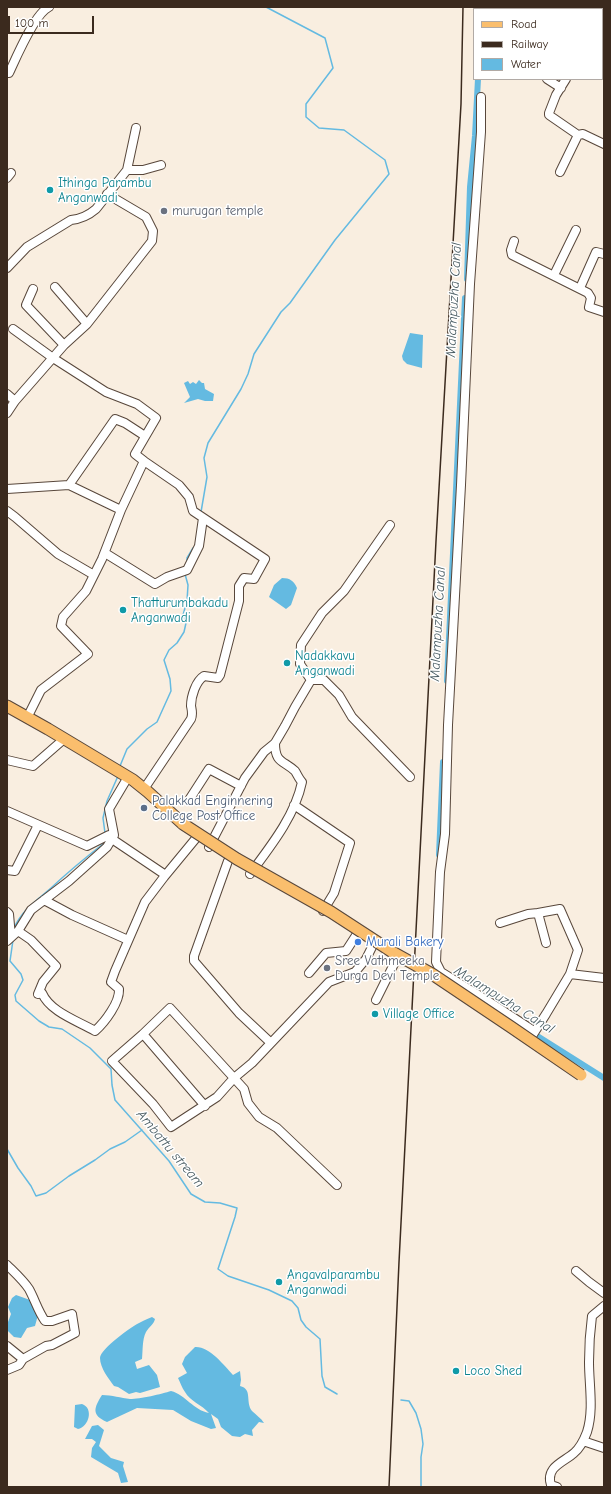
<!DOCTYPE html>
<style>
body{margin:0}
#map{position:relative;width:611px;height:1494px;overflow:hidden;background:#f9eee0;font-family:"Comic Neue",sans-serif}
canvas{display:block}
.frame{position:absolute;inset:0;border:8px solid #3b2a1e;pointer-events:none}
.legend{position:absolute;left:473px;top:8px;width:130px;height:72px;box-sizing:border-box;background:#fff;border:1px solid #b1aaa5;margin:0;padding:5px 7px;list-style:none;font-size:12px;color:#3b2a1e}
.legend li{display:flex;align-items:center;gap:8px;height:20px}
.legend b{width:20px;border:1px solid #b1aaa5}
.scale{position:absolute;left:8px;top:16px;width:86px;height:18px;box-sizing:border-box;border:2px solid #3b2a1e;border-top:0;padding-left:5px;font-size:12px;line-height:14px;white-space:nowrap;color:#3b2a1e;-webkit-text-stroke:3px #fff;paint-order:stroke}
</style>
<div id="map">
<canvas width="611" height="1494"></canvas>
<div class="frame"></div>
<ul class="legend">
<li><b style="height:5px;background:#fabe6d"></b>Road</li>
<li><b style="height:5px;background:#3b2a1e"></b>Railway</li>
<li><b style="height:11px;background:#64bae1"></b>Water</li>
</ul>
<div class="scale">100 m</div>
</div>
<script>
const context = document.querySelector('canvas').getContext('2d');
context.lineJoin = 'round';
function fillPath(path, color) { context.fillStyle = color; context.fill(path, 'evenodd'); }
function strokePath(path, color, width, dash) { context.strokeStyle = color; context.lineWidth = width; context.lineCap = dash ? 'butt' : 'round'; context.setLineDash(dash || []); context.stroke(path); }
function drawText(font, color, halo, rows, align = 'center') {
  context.font = font + ' "Comic Neue",sans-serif'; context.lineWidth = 3; context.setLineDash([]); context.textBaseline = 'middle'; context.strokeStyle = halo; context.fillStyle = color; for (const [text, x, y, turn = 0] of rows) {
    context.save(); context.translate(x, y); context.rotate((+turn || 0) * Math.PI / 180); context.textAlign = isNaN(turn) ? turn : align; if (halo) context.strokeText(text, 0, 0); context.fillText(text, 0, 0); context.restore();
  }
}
fillPath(new Path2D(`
 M410,333L423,335L422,368L407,364L403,360L402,356Z
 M199,380L202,383H204L205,389L214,394L213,401H205L198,399L184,403L190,397L184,383L188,381L190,384L193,382L196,384Z
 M282,578C290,578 294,581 297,588L291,605L286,609L269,597L274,585Z
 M16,1295L30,1300L38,1315L35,1326L27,1328L21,1338L14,1337L7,1330L8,1322L11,1314L8,1307L12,1298Z
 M152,1317L155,1319C154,1324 149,1327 146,1332C142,1340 143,1350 142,1359L135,1362L137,1369L149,1365L157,1375L160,1387L140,1393L136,1392L129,1394L118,1387L114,1386C109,1379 100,1368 100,1358C100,1349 132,1326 141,1322C144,1320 148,1319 152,1317Z
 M195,1347C209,1346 224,1365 233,1375L240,1371L241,1380L240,1386C253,1389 245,1402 252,1411C256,1415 261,1418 264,1423L259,1422L252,1430L253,1436L245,1434L240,1437L232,1436L221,1427L218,1419L211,1414L216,1428L211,1429L191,1421L173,1410L137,1408L107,1422C91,1415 94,1408 102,1395C112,1395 121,1398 130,1399C140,1399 162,1394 171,1391C186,1395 193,1410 209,1413C202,1405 190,1401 185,1392C182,1388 180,1382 178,1378L187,1373L182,1364L185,1357Z
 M82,1404C94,1408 89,1427 78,1429L74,1427L75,1405Z
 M98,1425L104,1430L99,1446L111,1458L124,1462L123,1466L128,1482L121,1483L118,1473L91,1457L92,1448L96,1442L92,1439H85L92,1426Z`), '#64bae1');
strokePath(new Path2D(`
 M201,512L207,477L204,458L208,443L241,389L248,374L254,354L281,312L290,303L335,240L389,174L385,160L344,130L319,128L306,117V104L333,68L325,38L266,7
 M187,563V558L193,548
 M120,766L127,749L147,729L157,722L171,691L170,679L164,660L169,650L177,643L184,632L186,623L183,615L187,601L188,585L185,574
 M105,833L103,818L107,801L118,776
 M14,928C23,909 36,901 51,888C68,872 85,858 103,844V841
 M13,940L10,961L21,974L23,980L15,995L16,1001L39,1021L49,1027L62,1029L90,1048L111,1069L112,1085L115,1100L169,1161L191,1194L205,1202L220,1203L237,1208L235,1217L218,1269L228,1276L269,1290L292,1301L298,1308L301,1320L306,1327L320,1339L322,1376L325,1387L337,1394
 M7,1149L18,1168L31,1186L36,1196L46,1193L69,1176L95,1160L110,1149L125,1142L142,1130
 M401,1400L409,1401L416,1413L421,1429L423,1444L421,1457V1487`), '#64bae1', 1.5);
strokePath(new Path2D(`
 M482,9V7
 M467,279L470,187L475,136L478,79
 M447,681L465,298
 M439,855L443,762
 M531,1032L604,1078`), '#64bae1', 6);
const minor = new Path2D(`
 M558,7L561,9
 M527,9L529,7
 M7,73H9C16,58 35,13 49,7
 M547,79L561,88
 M566,79L556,95L549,113V115L578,135L583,134L604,144
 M481,97V132L470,284L461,485L448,725L445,834L440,872L436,962L441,972L488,1001L534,1031
 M127,170H143L161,165
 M560,172L578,135
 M7,178L11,173
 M514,241L511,250L512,255L588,293L591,298L589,307L604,312
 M7,268L27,247L71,220C81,219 89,215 96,209L127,170L136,128
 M554,275L576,230
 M55,287L87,324
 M580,288L596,252L604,254
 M33,289L26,305L64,345
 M13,329L53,358L106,392L137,404L156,418L135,454L144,461L121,510
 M7,394L15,401
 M7,413L15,401L64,345L87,324L152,241L153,231L146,217L107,194
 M144,461L179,485L189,497L193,511L265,559L254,579L244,578L239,586V601L220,675L218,678L204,676C196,681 191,696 191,706C192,711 193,714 191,719L144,789
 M69,485L115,419L125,423L145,436
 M7,489L69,485L121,510L102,559L86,591L63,617L61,626L88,654L41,690L27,718
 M7,511L15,517L58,554L94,575
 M105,553L155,584L167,577L187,570L199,546L203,518
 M311,680H324L339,695L352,717L410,777
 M7,760L33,766L64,739
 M189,800L209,769L241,786
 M294,805L350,843L334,893L323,911
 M7,811L87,846L109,835H114
 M209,847L245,778L264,752L275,743L285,726L295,707L311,680L300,664L301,645L322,613L344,591L390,525
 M7,870L15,871L38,825
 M250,874C270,847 295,816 302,782C299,779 297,774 295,771C283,760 275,763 275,743
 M164,877L197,837
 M44,900L72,915L128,940
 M7,912L9,914L11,937
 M500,923L528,914L538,913
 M18,931L31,940L56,966L43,982L38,994L42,993C50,1012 78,1021 95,1031C105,1022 120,1002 119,989L111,982L115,971L145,902L164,877V874L112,839
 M7,941L18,931L31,910L69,881L107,847L114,835L109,809L128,777
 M309,973L326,953L346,951L357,934
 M570,974L604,978
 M376,1000L396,960
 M143,1034L112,1061L153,1104L171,1127L217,1097L234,1078L252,1063L271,1043L239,1013L194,961V956L228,861
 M532,1036L546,1014L570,974L578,950L560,909L538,913L546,943
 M271,1043L329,982L355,972L366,959L373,945
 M205,1106L143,1034L170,1008L244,1089L248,1103L259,1117L277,1128L337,1185
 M7,1265C14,1272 23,1280 29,1289C35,1300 38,1311 45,1321H52L72,1314L75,1333L52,1345L46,1346L23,1359L7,1346
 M576,1271L589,1282L604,1293
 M7,1370L19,1365L23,1359
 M583,1441L604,1448
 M557,1487L551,1485C545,1467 564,1462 574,1453C580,1448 584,1440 587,1432C594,1410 589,1385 589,1362C589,1346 590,1331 592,1316L604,1306`);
const major = new Path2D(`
 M7,706L48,729L133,780L148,792L183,824`);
strokePath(minor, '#58473b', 10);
strokePath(major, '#58473b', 13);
strokePath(minor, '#fff', 8);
strokePath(major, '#fabe6d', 11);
strokePath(new Path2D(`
 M389,1487L399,1262L436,541L461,104L463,7`), '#3b2a1e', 1.5);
const majorBridge = new Path2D(`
 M183,824L237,859L331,912L394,953L432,974L511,1027L581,1075`);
strokePath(majorBridge, '#58473b', 13, []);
strokePath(majorBridge, '#fabe6d', 11);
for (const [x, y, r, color] of [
 [50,190,4,"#0f9aa8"],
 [164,211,4,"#6b7280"],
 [123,610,4,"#0f9aa8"],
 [287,663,4,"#0f9aa8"],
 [144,808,4,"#5c6f8a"],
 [358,942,4,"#3f7fe0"],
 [327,968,4,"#6b7280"],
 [375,1014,4,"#0f9aa8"],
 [279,1282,4,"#0f9aa8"],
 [456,1371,4,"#0f9aa8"]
]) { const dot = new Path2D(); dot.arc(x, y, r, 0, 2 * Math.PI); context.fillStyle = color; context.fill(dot); strokePath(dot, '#fff', 1.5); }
drawText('13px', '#0d838f', '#fff', [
 ["Ithinga Parambu",58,183],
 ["Anganwadi",58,198],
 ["Thatturumbakadu",131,603],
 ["Anganwadi",131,618],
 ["Nadakkavu",295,656],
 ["Anganwadi",295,671],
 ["Village Office",383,1014],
 ["Angavalparambu",287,1275],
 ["Anganwadi",287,1290],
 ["Loco Shed",464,1371]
], 'left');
drawText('13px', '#5b616d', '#fff', [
 ["murugan temple",172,211],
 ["Sree Vathmeeka",335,961],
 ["Durga Devi Temple",335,976]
], 'left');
drawText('13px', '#4e5e75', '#fff', [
 ["Palakkad Enginnering",152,801],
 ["College Post Office",152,816]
], 'left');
drawText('13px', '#366cbe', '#fff', [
 ["Murali Bakery",366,942]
], 'left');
drawText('italic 14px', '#495c62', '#fff', [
 ["Malampuzha Canal",454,300,-87],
 ["Malampuzha Canal",438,624,-87],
 ["Malampuzha Canal",504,1000,32],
 ["Ambattu stream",170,1149,50]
]);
</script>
